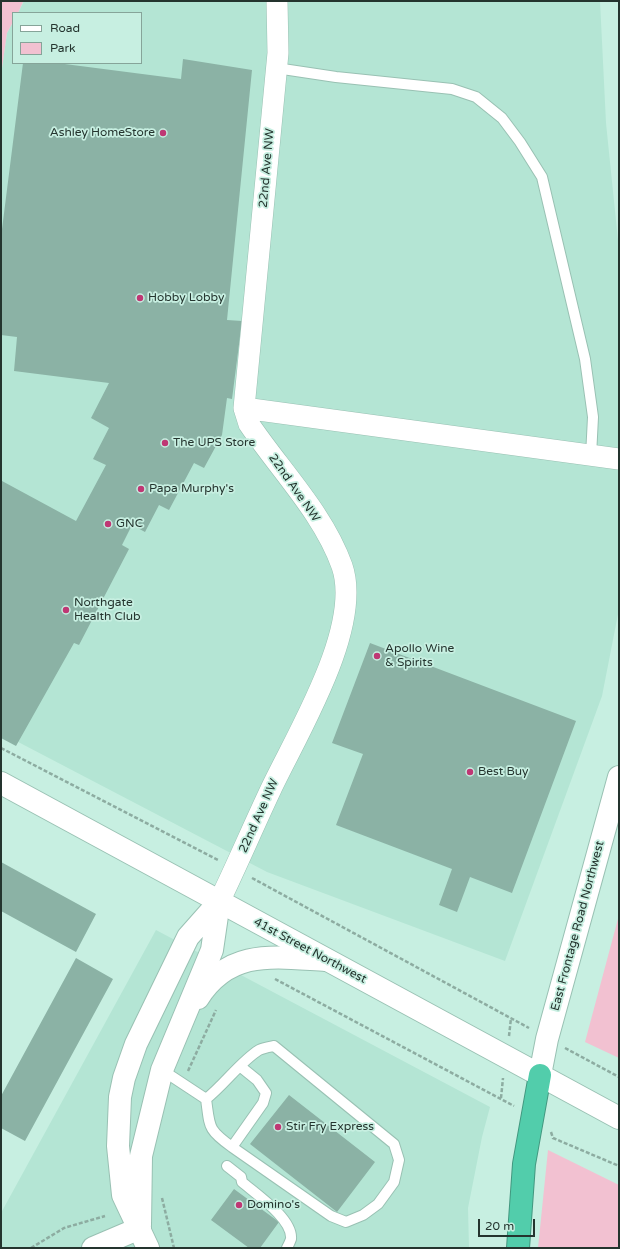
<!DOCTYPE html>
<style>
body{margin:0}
#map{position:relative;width:620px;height:1249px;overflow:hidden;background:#c7efe1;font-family:"Varela Round",sans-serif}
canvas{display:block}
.frame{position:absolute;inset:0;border:2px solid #24342e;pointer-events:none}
.legend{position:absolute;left:12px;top:12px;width:130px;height:52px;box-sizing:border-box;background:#c7efe1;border:1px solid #86a499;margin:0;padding:5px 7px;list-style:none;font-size:12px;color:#24342e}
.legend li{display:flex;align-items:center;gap:8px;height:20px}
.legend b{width:20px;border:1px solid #86a499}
.scale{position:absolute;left:478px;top:1219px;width:57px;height:18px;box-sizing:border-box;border:2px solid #24342e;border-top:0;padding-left:5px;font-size:12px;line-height:14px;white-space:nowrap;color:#24342e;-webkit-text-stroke:3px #c7efe1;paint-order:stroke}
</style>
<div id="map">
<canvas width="620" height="1249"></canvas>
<div class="frame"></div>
<ul class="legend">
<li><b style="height:5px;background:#fff"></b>Road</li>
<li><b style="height:11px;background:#f2c1d1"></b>Park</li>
</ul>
<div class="scale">20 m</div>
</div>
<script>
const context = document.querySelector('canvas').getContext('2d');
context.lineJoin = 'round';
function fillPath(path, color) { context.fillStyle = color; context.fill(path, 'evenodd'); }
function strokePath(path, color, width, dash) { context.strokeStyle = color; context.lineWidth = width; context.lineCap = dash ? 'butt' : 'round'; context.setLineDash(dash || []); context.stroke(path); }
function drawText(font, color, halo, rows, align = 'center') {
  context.font = font + ' "Varela Round",sans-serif'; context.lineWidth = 3.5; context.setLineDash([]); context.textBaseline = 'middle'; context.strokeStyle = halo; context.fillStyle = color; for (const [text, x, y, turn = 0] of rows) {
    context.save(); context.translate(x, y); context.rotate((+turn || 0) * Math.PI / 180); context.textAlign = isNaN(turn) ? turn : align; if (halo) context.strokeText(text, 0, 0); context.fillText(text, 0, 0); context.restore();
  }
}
fillPath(new Path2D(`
 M24,1H600L606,123L619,250V609L602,696L505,961L267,872L1,733V75L7,33L13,22V63H141V13H18Z
 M156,930L490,1107L482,1137L468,1208L469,1248H1V1213Z`), '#b4e5d4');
fillPath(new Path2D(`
 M1,1L23,2L18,13H13V22L7,33L1,75Z
 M619,915V1058L585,1042Z
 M548,1150L619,1185V1248H538Z`), '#f2c1d1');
fillPath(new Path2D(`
 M183,59L252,70L227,320L242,321L232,399L227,398L222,435L204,468L194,463L169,510L159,505L145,532L132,525L122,545L129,549L79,645L74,643L16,746L1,738V483L2,481L76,521L106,465L93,459L109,428L91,418L109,383L14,371L17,337L1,335V237L23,63H57L181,79Z
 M370,643L576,721L512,893L470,877L457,912L439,905L452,869L336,825L363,754L332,743Z
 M1,862L96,914L76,952L1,911Z
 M76,958L113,979L25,1141L1,1128V1096Z
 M289,1095L375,1162L337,1212L250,1144Z
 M234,1189L279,1222L260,1248H249L211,1220Z`), '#8bb2a5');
const service = new Path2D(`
 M276,68L336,77L452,89L476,97L502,118L520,142L542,177L585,359L593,417L591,456
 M162,1070L206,1099C210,1127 207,1129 232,1147
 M206,1099C224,1085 241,1061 259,1050C263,1048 269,1047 274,1046L394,1144L399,1160L394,1182L378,1204L363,1215L346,1222L331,1216L232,1147L263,1103L266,1093L257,1080L241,1067
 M227,1166L241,1177L242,1182C256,1194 293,1219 291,1239C290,1242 288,1246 287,1248`);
const minor = new Path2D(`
 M244,408L619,459
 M219,902C237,865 253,827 271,789C297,734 363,627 342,566C323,513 280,470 249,424L244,408L278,53L277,1`);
const tertiary = new Path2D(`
 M198,998C230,948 275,957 326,960
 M140,1225L141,1156L162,1070L212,950L219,902
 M93,1248L140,1228
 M148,1248L123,1195L118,1146L120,1097L124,1078L136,1044L188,937L219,902`);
const secondary = new Path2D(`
 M1,783L619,1118
 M540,1075L547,1039L619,777`);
const motorway = new Path2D(`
 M518,1248L524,1164L540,1075`);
strokePath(service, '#99c1b3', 12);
strokePath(minor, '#99c1b3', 22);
strokePath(tertiary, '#99c1b3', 24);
strokePath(secondary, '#99c1b3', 24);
strokePath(motorway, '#42977f', 24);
strokePath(new Path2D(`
 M1,748L218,860
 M252,878L529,1028
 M275,979L514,1106
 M509,1036L511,1018
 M565,1048L619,1077
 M188,1071L216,1010
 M501,1098L503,1078
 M551,1132L553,1138L619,1166
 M162,1198L174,1248
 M31,1248L64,1228L105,1216`), '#8daca1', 2.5, [4, 2]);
strokePath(service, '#fff', 10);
strokePath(minor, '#fff', 21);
strokePath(tertiary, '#fff', 22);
strokePath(secondary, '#fff', 22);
strokePath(motorway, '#52cdab', 22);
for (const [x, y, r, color] of [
 [163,133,4,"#bf3774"],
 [140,298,4,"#bf3774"],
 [165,443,4,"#bf3774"],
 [141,489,4,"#bf3774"],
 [108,524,4,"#bf3774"],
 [66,610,4,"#bf3774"],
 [377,656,4,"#bf3774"],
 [470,772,4,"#bf3774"],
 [278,1127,4,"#bf3774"],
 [239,1205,4,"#bf3774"]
]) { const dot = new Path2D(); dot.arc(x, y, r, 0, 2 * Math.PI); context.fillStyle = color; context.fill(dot); strokePath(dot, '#c7efe1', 1.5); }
drawText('12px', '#24342e', '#c7efe1', [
 ["Ashley HomeStore",155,133,"right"],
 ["Hobby Lobby",148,298],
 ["The UPS Store",173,443],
 ["Papa Murphy's",149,489],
 ["GNC",116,524],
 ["Northgate",74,603],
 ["Health Club",74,617],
 ["Apollo Wine",385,649],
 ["& Spirits",385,663],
 ["Best Buy",478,772],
 ["Stir Fry Express",286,1127],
 ["Domino's",247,1205]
], 'left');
drawText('12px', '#24342e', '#c7efe1', [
 ["22nd Ave NW",267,168,-85],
 ["22nd Ave NW",294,488,55],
 ["22nd Ave NW",259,816,-66],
 ["East Frontage Road Northwest",578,926,-75],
 ["41st Street Northwest",310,951,28]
]);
</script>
